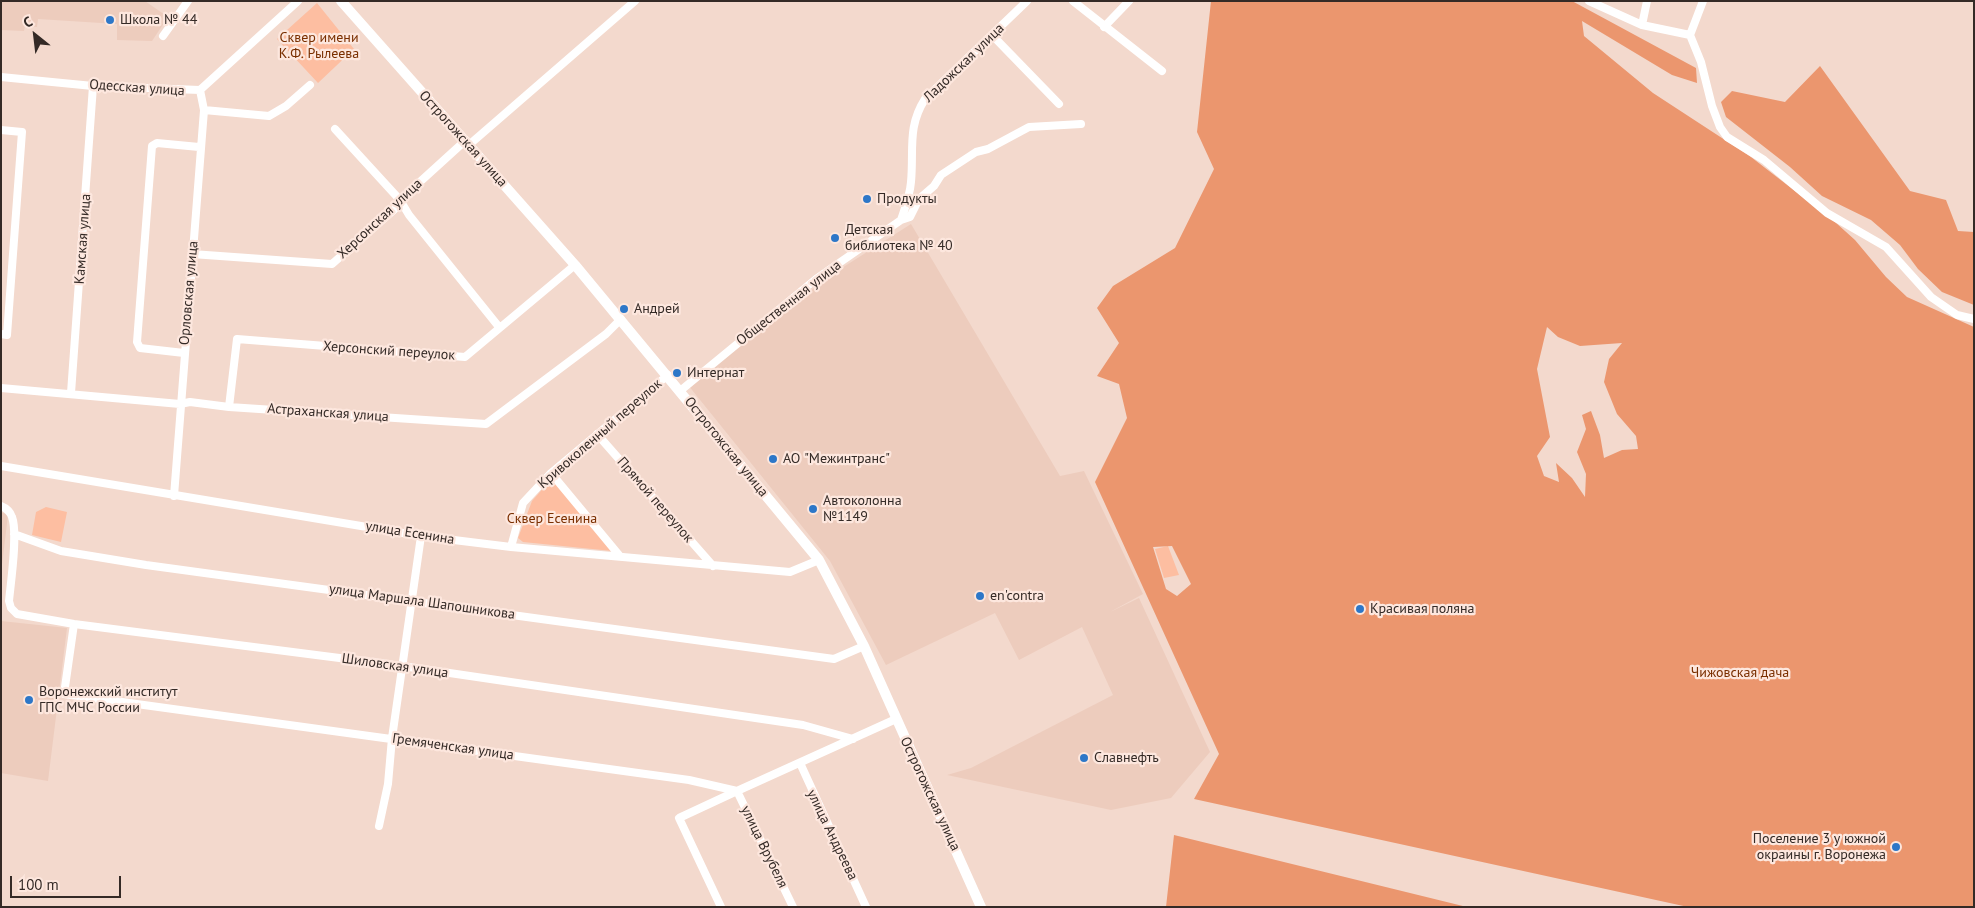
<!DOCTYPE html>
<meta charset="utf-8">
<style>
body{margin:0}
#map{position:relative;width:1975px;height:908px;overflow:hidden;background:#f3d9cd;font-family:"PT Sans",sans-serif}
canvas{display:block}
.frame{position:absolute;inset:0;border:2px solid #342a26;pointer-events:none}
.north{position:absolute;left:10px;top:10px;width:50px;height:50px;-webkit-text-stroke:4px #fde7de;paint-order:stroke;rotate:331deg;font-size:14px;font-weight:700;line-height:20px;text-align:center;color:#342a26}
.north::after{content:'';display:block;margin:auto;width:18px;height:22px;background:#342a26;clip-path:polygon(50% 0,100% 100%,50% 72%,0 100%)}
.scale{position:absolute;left:10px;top:876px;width:111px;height:22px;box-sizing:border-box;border:2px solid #342a26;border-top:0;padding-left:6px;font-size:15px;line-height:18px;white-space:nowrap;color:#342a26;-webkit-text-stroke:4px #fde7de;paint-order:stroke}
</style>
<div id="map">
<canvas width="1975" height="908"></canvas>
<div class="frame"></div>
<div class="north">С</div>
<div class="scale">100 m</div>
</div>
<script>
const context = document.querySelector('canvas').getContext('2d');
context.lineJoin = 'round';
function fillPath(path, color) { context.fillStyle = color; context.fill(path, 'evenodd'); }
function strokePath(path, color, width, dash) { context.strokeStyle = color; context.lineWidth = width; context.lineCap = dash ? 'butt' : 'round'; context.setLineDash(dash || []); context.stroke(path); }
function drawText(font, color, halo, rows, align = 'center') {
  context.font = font + ' "PT Sans",sans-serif'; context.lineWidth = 4.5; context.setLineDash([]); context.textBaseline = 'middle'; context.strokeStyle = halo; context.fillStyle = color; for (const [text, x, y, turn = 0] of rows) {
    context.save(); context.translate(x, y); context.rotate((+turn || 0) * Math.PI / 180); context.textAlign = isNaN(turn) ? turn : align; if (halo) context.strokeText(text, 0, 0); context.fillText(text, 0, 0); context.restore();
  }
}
fillPath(new Path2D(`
 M1,1H145L168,17L152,41L117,40V24L38,19L37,27L25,26L24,31L1,30Z
 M911,224L1060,476L1084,471L1143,594L1110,612L1139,598L1210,752L1171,798L1111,810L947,775L971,768L1113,695L1082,627L1019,660L995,613L886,665L830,561L688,385L768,321L845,266Z
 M1,512L8,515L1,573Z
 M1,621L67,628L48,781L1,773Z`), '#edccbd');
fillPath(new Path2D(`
 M317,3L354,49L318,83L277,39Z
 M553,477L612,551L523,542L518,538L532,501Z
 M46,507L67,512L61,542L32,535L36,512Z
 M1168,546L1179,575L1164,578L1155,549Z`), '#fdbea1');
fillPath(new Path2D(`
 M1211,1H1572L1696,68L1697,83L1672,75L1582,21L1584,36L1653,93L1751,157L1835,222L1855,240L1886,277L1907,297L1974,327V907H1688L1194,799L1219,754L1095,482L1127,418L1119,384L1097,376L1119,343L1097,308L1113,286L1175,248L1214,169L1197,132ZM1547,327L1558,337L1580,346L1622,343L1609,359L1604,382L1617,414L1636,436L1638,449L1622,450L1604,458L1600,435L1591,411L1582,415L1586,429L1577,452L1586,474L1585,497L1572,478L1556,463L1559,482L1544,476L1537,456L1550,437L1537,369ZM1172,546L1191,584L1177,596L1166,589L1153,547Z
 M1820,66L1910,191L1946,200L1958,231L1974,232V305L1942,292L1918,269L1900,245L1871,220L1822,196L1790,167L1726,117L1721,102L1732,91L1785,102Z
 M1174,835L1467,907H1166Z`), '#eb966e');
strokePath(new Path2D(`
 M1073,1L1162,71
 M1589,1L1642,25L1690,35
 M1642,25L1647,1
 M1104,27L1129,1
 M1690,35L1701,62L1712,106L1720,127L1727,137L1764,160L1827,213L1886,247L1931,297L1957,315L1974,319
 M1690,35L1703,1
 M163,36L188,1
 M993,36L1059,104
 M1,77L93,86L200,90L298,1
 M204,110L269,116L286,106L310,85
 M335,129L400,200L409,215L499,327
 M1,130L22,132L7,335L1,334
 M470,144L635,1
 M901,220C905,208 910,195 911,182C914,150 907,127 925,99L1027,1
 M192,254L332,264L396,208L400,200L466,140
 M184,353L140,348L137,342L152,146L157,143L199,147
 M1,388L180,404L190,402L229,407L486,424L606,334L621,319
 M680,391L816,279L901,220L910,217L919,199L934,186L941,175L976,152L988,149L1029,127L1081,124
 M71,393L93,86
 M229,407L237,339L465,357L575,265
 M597,434L713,566
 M1,466L421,536L511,547L790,572L819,560
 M551,473L619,555
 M174,496L204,110L200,90
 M1,506C6,508 10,511 12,517C18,533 11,581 9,601L11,608L17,614L74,624L402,666L803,725L853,739
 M14,534L61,551L146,565L834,659L864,646
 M511,547L523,503L551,473L668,375
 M74,624L64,694L689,780L737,791L896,719
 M800,763L866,907
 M379,826L388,784L392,738L421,536
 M721,907L679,818L737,791L793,907`), '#fff', 8);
strokePath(new Path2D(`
 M341,1L575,265L819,560L864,646L981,907`), '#fff', 10);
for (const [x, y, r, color] of [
 [110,20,5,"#2d77c8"],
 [867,199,5,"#2d77c8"],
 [835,238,5,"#2d77c8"],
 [624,309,5,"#2d77c8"],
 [677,373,5,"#2d77c8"],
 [773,459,5,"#2d77c8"],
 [813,509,5,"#2d77c8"],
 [980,596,5,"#2d77c8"],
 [1360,609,5,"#2d77c8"],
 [29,700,5,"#2d77c8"],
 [1084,758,5,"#2d77c8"],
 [1896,847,5,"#2d77c8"]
]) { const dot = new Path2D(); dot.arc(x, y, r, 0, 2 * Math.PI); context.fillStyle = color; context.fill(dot); strokePath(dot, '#fde7de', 2); }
drawText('14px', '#342a26', '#fde7de', [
 ["Школа № 44",120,20],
 ["Продукты",877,199],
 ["Детская",845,230],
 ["библиотека № 40",845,246],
 ["Андрей",634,309],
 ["Интернат",687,373],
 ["АО \"Межинтранс\"",783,459],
 ["Автоколонна",823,501],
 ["№1149",823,517],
 ["en'contra",990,596],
 ["Красивая поляна",1370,609],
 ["Воронежский институт",39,692],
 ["ГПС МЧС России",39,708],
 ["Cлавнефть",1094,758],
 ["Поселение 3 у южной",1886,839,"right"],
 ["окраины г. Воронежа",1886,855,"right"]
], 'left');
drawText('14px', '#7a2f00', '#fde7de', [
 ["Сквер имени",319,38],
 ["К.Ф. Рылеева",319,54],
 ["Сквер Есенина",552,519],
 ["Чижовская дача",1740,673]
]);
drawText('14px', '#342a26', '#fde7de', [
 ["Ладожская улица",964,63,-44],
 ["Одесская улица",137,88,4],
 ["Острогожская улица",463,139,48],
 ["Херсонская улица",380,219,-43],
 ["Камская улица",83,239,-86],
 ["Орловская улица",189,293,-85],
 ["Общественная улица",789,303,-38],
 ["Херсонский переулок",389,351,4],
 ["Астраханская улица",328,413,4],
 ["Кривоколенный переулок",600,434,-41],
 ["Острогожская улица",726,447,51],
 ["Прямой переулок",655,500,49],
 ["улица Есенина",410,533,9],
 ["улица Маршала Шапошникова",422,602,8],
 ["Шиловская улица",395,666,8],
 ["Гремяченская улица",453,747,8],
 ["Острогожская улица",930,794,65],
 ["улица Андреева",832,835,64],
 ["улица Врубеля",764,847,64]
]);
</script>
